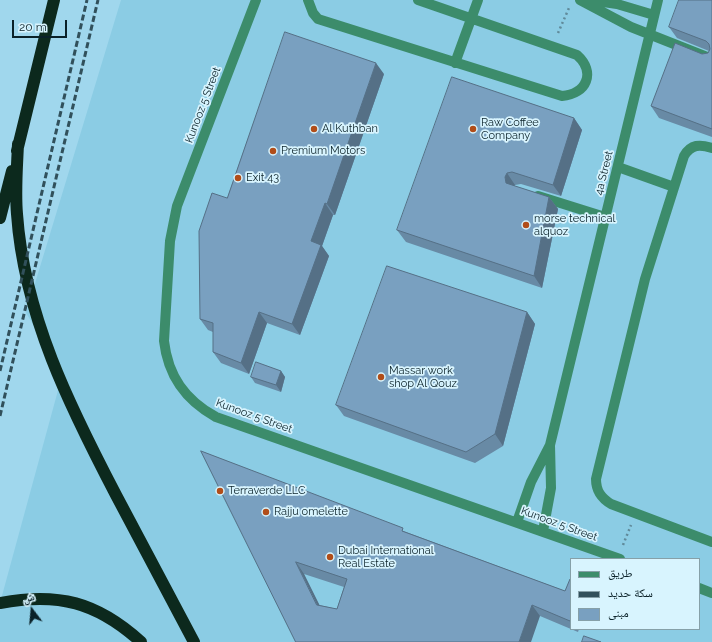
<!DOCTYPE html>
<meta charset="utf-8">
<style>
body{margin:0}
#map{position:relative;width:712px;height:642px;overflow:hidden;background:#a0d7ed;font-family:Raleway,"Noto Naskh Arabic",sans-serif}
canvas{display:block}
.legend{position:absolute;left:570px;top:558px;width:130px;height:72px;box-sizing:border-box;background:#d8f4fe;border:1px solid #86a0a8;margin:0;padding:5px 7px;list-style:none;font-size:12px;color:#0a2128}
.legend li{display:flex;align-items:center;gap:8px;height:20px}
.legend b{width:20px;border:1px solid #86a0a8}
.north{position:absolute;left:12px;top:590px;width:40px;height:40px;-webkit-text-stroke:3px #d8f4fe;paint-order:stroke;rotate:344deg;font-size:11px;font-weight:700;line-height:16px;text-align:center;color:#0a2128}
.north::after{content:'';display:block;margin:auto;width:14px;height:18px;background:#0a2128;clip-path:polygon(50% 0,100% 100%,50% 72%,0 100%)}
.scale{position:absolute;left:12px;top:20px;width:55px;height:18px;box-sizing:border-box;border:2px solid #0a2128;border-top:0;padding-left:5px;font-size:12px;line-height:14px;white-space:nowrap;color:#0a2128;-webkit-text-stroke:3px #d8f4fe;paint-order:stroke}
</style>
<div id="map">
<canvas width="712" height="642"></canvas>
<ul class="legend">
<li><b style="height:5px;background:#3c8c6b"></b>طريق</li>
<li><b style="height:5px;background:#31505b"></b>سكة حديد</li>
<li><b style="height:11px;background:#79a0c0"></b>مبنى</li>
</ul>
<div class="north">ش</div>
<div class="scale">20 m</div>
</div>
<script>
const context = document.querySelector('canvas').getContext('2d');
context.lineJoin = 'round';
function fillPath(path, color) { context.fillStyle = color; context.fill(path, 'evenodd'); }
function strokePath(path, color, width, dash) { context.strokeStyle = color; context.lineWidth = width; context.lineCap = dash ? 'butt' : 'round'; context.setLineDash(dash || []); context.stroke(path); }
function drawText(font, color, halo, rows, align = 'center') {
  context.font = font + ' Raleway,sans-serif'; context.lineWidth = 3.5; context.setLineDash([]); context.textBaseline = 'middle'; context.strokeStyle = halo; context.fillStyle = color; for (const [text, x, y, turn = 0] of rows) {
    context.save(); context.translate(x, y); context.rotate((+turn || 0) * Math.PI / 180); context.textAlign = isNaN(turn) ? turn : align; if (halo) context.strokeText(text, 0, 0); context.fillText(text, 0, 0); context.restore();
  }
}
fillPath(new Path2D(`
 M121,0H712V642H0V603L63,372L26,313ZM571,559H699V629H571Z`), '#8bcce4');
strokePath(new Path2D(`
 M558,33L569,8
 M623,545L631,525`), '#608a9a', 2.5, [2, 3]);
strokePath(new Path2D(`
 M256,0L177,206L170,241L164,341C168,376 185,400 216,417L620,559
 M308,0L313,13L318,19L562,96C587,94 596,72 577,55L418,0
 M580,0L631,27L712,59
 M590,0L617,4L654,15
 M455,63L478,0
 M712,148C700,144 691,144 684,156L645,279L596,479C596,491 601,498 611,504L712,542
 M618,167L674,187
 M538,196L605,217
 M517,522L531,482L550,445L658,0
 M543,531L551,488L550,445
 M699,588L712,593`), '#3c8c6b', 10);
strokePath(new Path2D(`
 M18,144C17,168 15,191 17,214C24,315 70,407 116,495C142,544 168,593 194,642
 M17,151L54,0
 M0,218L12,171
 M0,603C58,592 97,602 141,642`), '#0c291d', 12);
strokePath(new Path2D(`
 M0,371L87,0
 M0,416L98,0`), '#31505b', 3, [6, 3]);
fillPath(new Path2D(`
 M712,0V137L659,118L651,106L702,54L708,53L709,51L677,38L669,27Z
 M384,74L335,215H333L322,246L329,256L300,335L267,323L249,374L221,363L213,352V332L208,330L200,319L227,198Z
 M574,118L582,130L561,196L521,184L515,185L514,186L549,197L558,209L542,288L406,242L397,230Z
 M527,312L535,324L503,446L475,463L344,416L336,405Z
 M281,371L285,377L281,392L255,383L251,377Z
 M201,451L406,532L565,591L571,579V629H579L578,632L540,616L296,642ZM304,574L344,587L337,609L319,605Z`), '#688aa5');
fillPath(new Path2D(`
 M376,63L384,74L335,215L327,204Z
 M574,118L582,130L561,196L553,185Z
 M507,173L515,185L513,188L506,183L505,177Z
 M549,197L558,209L542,288L534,276Z
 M325,203L333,215L322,246L329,256L300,335L292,324L311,241Z
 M259,312L267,323L249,374L241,363Z
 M527,312L535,324L503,446L495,434Z
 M281,371L285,377L281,392L276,385Z
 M296,562L304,574L325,616L317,605Z
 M532,605L540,616L531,642H519Z`), '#557086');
const building = new Path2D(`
 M679,0H712V129L651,106L675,43L702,54L708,53L710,49L709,44L706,41L669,27Z
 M285,32L376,63L327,204L325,203L311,241L321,245L292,324L259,312L241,363L213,352V323L200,319L199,231L212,193L227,198Z
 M452,77L574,118L553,185L512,172L507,173L505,177L506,183L509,184L549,197L534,276L397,230Z
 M387,266L527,312L495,434L466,452L336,405Z
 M256,362L281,371L276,385L251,377Z
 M201,451L403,528L402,531L565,591L570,579H571V618L570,621L532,605L519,642H296ZM296,562L347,579L337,609L317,605Z
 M584,636L601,642H582Z`);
fillPath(building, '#79a0c0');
strokePath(building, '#557086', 1);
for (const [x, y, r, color] of [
 [314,129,4,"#b14d19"],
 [473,129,4,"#b14d19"],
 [273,151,4,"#b14d19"],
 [238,178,4,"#b14d19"],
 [526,225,4,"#b14d19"],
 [381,377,4,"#b14d19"],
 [220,491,4,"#b14d19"],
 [266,512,4,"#b14d19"],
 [330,557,4,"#b14d19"]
]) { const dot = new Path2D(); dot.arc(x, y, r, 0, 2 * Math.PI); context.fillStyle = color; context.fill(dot); strokePath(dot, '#d8f4fe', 1.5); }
drawText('11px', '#0a2128', '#d8f4fe', [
 ["Kunooz 5 Street",203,105,-69],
 ["4a Street",604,173,-76],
 ["Kunooz 5 Street",254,416,20],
 ["Kunooz 5 Street",559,524,20]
]);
drawText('11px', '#0a2128', '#d8f4fe', [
 ["Raw Coffee",481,123],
 ["Company",481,136],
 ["Al Kuthban",322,129],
 ["Premium Motors",281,151],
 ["Exit 43",246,178],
 ["morse technical",534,219],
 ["alquoz",534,232],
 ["Massar work",389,371],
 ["shop Al Qouz",389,384],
 ["Terraverde LLC",228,491],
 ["Rajju omelette",274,512],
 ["Dubai International",338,551],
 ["Real Estate",338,564]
], 'left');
</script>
